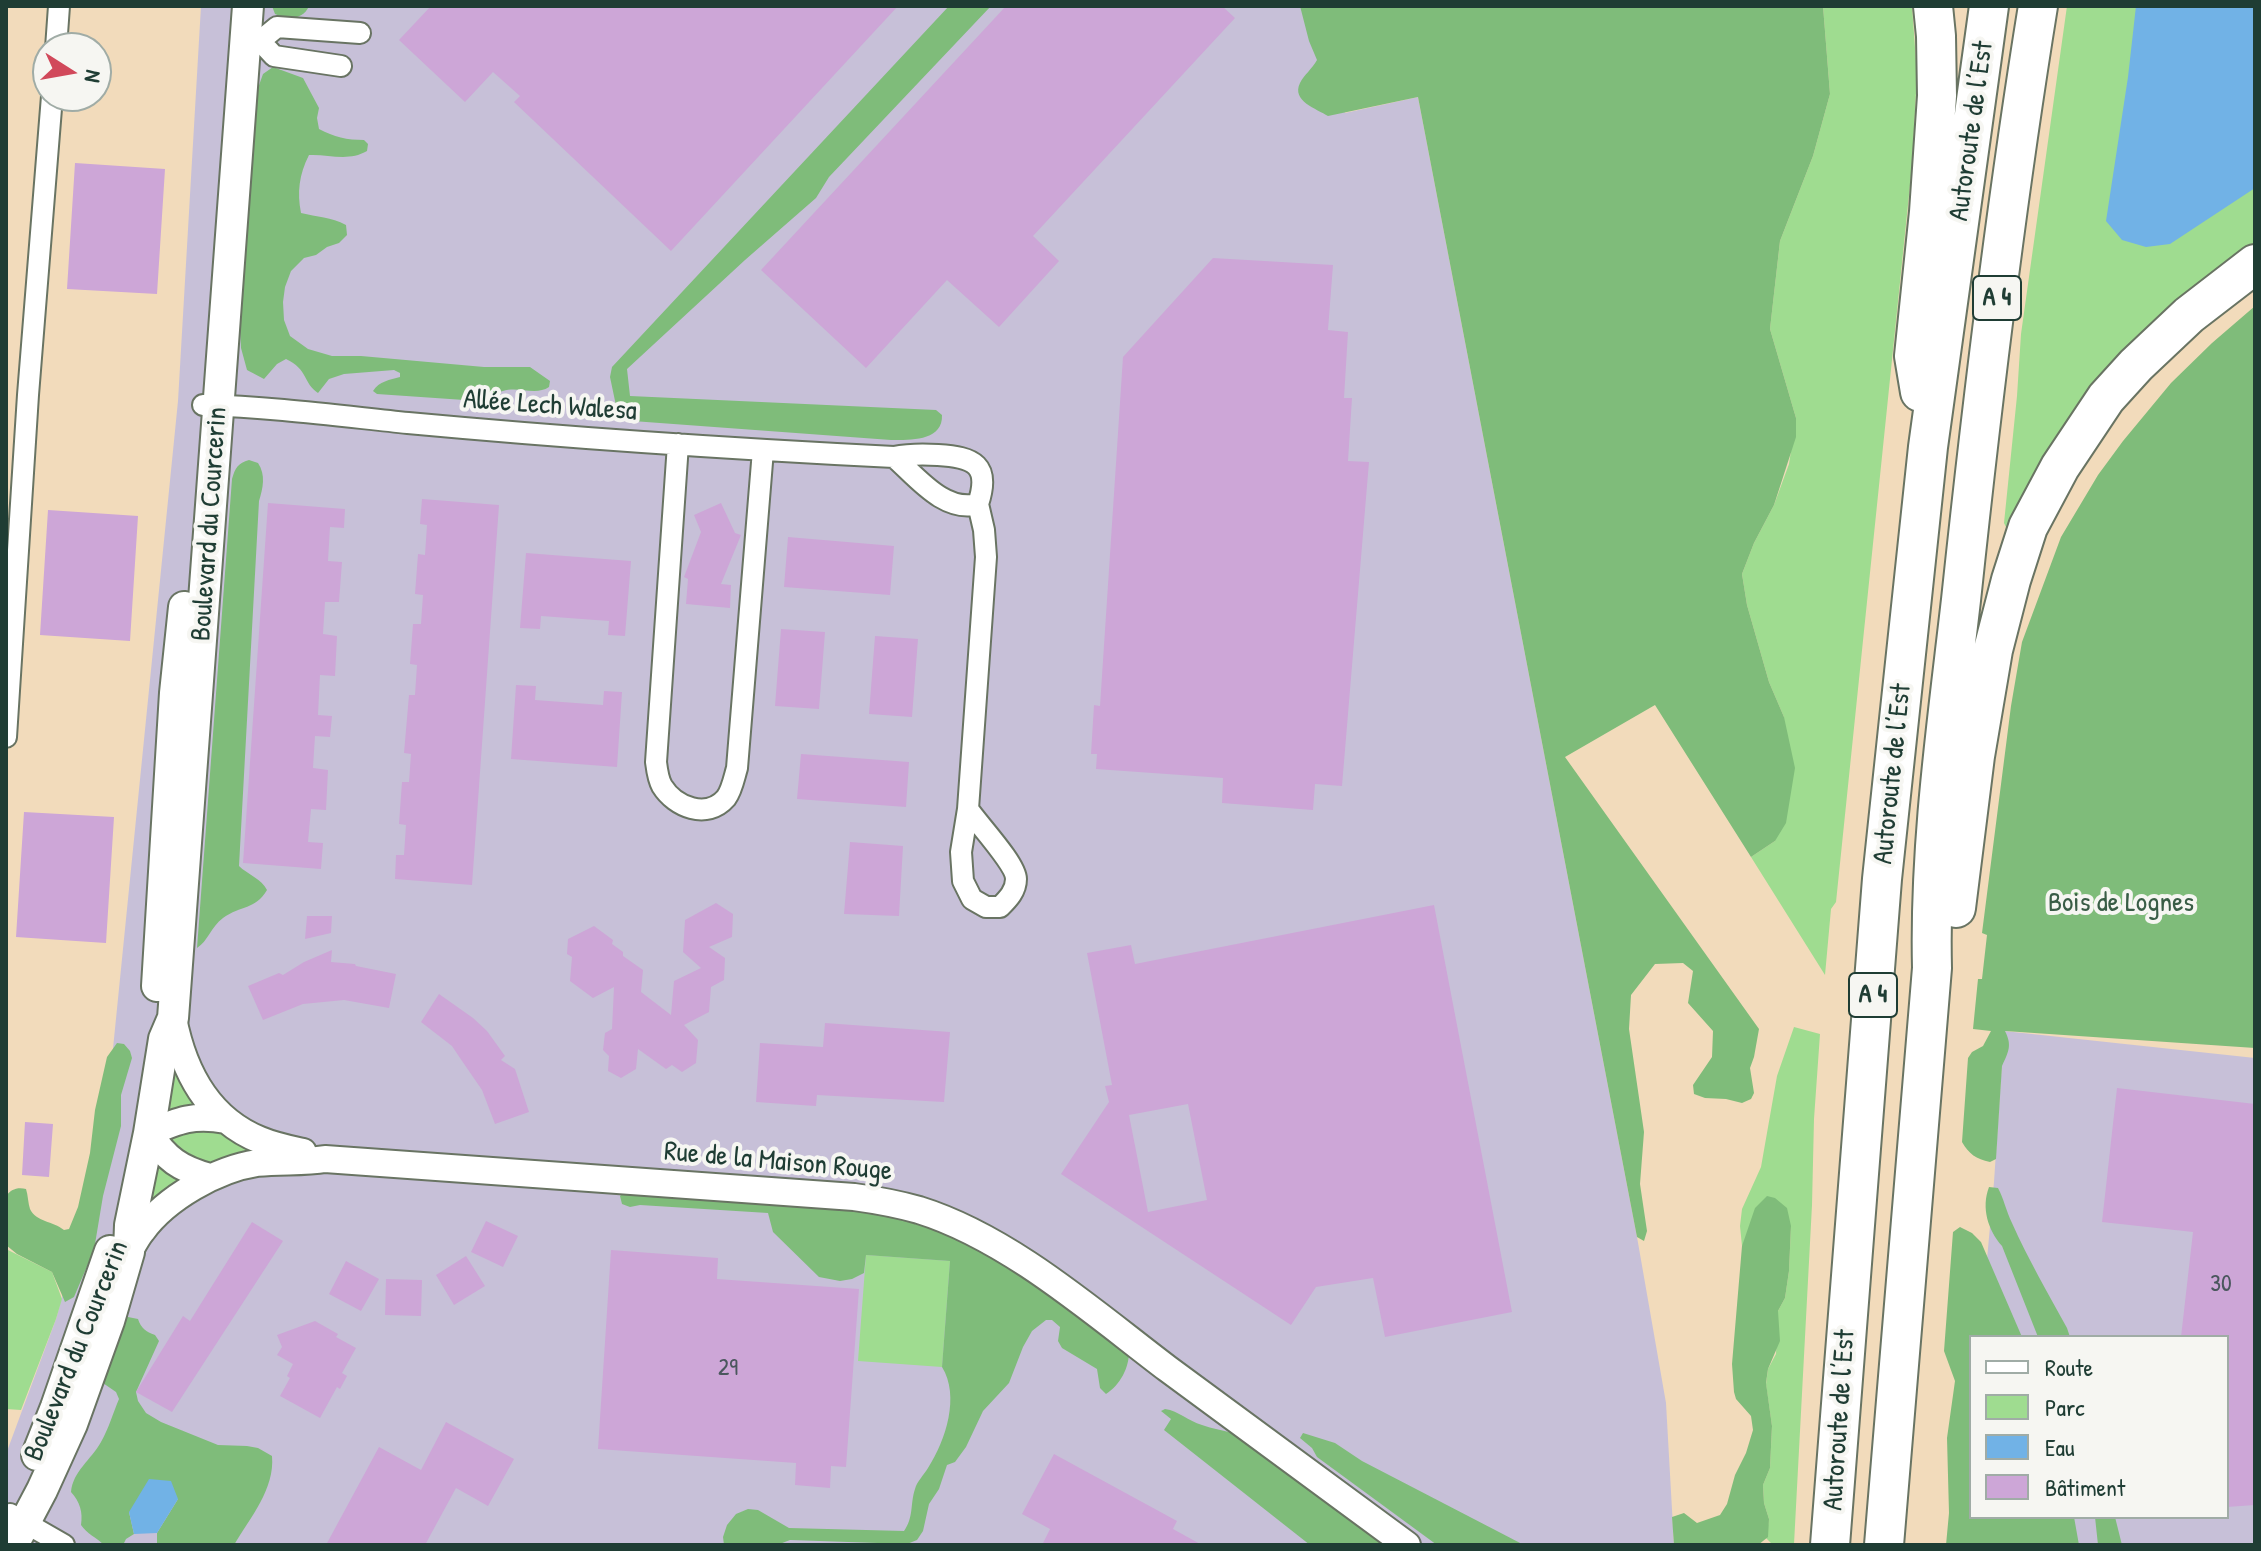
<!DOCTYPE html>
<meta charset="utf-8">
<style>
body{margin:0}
#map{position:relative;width:2261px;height:1551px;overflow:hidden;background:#f2dbbb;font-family:"Patrick Hand",sans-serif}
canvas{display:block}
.frame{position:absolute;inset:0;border:8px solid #1f3d34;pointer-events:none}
.legend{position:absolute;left:1969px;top:1335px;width:260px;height:184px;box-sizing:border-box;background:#f6f6f2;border:2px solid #a0aca6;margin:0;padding:10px 14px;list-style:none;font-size:24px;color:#1f3d34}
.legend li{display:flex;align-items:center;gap:16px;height:40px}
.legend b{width:40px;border:2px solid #a0aca6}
.north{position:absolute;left:32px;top:32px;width:80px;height:80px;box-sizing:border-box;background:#f6f6f2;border:2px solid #a0aca6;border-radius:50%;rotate:101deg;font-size:22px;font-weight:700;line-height:32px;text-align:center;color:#1f3d34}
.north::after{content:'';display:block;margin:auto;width:28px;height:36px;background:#d1495b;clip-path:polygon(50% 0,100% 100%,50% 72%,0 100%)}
</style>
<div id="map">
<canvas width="2261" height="1551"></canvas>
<div class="frame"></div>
<ul class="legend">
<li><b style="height:10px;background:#fff"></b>Route</li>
<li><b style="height:22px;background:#9fdc90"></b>Parc</li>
<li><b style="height:22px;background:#71b2e6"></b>Eau</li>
<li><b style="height:22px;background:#cda6d7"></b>Bâtiment</li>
</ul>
<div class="north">N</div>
</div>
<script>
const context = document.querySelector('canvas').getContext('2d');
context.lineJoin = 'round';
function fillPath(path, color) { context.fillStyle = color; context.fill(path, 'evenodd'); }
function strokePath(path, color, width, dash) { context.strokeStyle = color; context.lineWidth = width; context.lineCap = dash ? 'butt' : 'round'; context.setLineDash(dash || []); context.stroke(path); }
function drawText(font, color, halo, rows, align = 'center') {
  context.font = font + ' "Patrick Hand",sans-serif'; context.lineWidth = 8; context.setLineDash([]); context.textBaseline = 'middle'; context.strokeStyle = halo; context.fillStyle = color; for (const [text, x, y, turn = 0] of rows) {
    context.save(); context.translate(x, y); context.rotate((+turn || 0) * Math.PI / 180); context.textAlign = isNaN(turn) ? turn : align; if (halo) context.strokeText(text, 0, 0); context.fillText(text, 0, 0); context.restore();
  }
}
fillPath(new Path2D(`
 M201,6H1334L1345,113L1418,97L1637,1237L1666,1403L1674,1545H6V1454L56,1319L103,1148L178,401Z
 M2004,1031L2255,1058V1545H1960L1971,1517H2227V1337H1980L1994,1182Z`), '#c7c0d8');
fillPath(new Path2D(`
 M1823,6H1912L1917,75L1912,166L1836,902L1831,909L1825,975L1751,857L1775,841L1784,717L1769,682L1747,605L1742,574L1754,543L1774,505L1789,464L1796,418L1770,329L1780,241L1813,156L1830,94Z
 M2067,6H2255V244L2228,263L2010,530L2007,529L2004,523L2017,396L2021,334Z
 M1794,1027L1820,1034L1814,1119L1812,1205L1794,1544L1773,1545L1766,1538L1769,1519L1764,1503L1763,1485L1770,1468L1772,1426L1766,1384L1768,1369L1776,1354L1778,1311L1785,1298L1789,1271L1791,1226L1742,1246L1740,1226L1742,1209L1761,1167L1777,1076Z
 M175,1069L201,1106L168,1114Z
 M214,1126L267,1152L207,1165L191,1161L167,1137Z
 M159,1164L186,1179L150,1210Z
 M6,1249L52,1272L62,1299L56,1319L21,1410L6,1409Z
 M866,1255L950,1261L942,1367L858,1361Z`), '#9fdc90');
fillPath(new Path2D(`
 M272,6H309C303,20 288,20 275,14Z
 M949,6H991L829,177L816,198L745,260L627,369L630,396L936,410L942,415C943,441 911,440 891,440L619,420L610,377L612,367Z
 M1300,6H1823L1830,94L1813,156L1780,241L1770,329L1796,418V437L1774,505L1754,543L1742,574L1747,605L1769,682L1784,717L1795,768L1786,823L1775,841L1751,857L1655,705L1565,757L1759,1029L1754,1057L1750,1068L1754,1093L1751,1099L1742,1103L1726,1099L1705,1098L1694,1094L1693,1085L1712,1057L1713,1031L1688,1003L1693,971L1683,963L1655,964L1631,995L1629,1029L1644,1132L1640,1184L1647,1231L1644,1241L1637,1237L1418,97L1328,116C1317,109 1291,101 1300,83C1304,75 1312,69 1317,60L1309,41Z
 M273,67L303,78L319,108L317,118L319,129C334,137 347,140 364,140L368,144L367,151C348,162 329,154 309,155C299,175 297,192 301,213C317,217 331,217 346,225L347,235L339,243L327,247L316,255L304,258L291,271L285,287L283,302L284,320L290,336L308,349L332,356H361L484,367H530L550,381L549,387C536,396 518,386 503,391C491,394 497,399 479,401L377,394L373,391C379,381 390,380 400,377V373L394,370L344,374L329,379L318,393C303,383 308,369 286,359L277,364L264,379L247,370L241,348L239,311L257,91L263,74Z
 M2255,306V1048L2005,1031C2012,1045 2009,1051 2002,1066L1996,1159L1990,1162C1976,1159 1969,1154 1962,1142L1968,1058L1972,1052L1983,1046L1991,1031L1973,1029L1978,979H1982L1987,935L1982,933L2011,706L2022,642L2061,537L2098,475L2123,441L2171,383L2212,343Z
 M249,460L258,463C266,475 263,488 259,501L239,866C247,874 262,879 267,890C255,910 241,905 223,918C211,927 208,941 197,948L232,479C235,468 238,463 249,460Z
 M117,1043L124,1044L130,1051L132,1058L121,1095V1126L103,1196L94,1250L74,1297L65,1302L52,1272L17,1254L6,1245V1197C10,1189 18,1187 26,1189C28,1195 28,1203 30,1209C36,1222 53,1221 64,1230L69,1229L78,1207L90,1153L95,1110L107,1057Z
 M1989,1187L1998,1188C2004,1199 2006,1211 2012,1223C2028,1259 2048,1293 2067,1328L2070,1337H2038L2002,1246C1988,1230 1981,1208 1989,1187Z
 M625,1191C674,1194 723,1198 772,1201C824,1205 898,1210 946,1231C1013,1261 1070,1309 1129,1352C1129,1368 1120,1385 1106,1394L1100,1388L1097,1369L1062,1348L1058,1341L1060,1327L1052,1320H1046L1032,1331L1023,1347L1009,1383L983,1411L966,1447L955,1462L947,1465L939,1489L929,1504L923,1531L917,1540L907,1544L790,1540L777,1545H724L723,1537L727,1525L736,1514L748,1509L758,1510L789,1528L904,1531C914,1517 910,1504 915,1489C917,1481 924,1475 928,1468C946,1440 960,1396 942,1367L950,1261L866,1255L864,1273L852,1279L840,1281L819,1277L773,1232L768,1213L640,1205L630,1207L622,1204L620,1196Z
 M1767,1196L1775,1198L1787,1208L1791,1226L1789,1271L1785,1298L1778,1311L1780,1341L1768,1369L1766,1383L1772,1426L1770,1468L1763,1485L1764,1503L1769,1519L1768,1537L1758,1545H1674L1672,1517L1684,1513L1697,1523L1720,1515L1727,1504L1735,1475L1746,1453L1753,1430L1751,1416L1736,1399L1734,1392L1732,1364L1742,1246L1755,1208Z
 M1960,1227L1972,1233L1981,1242L2022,1337H1971V1517H2074L2079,1545H1946L1949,1513L1947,1438L1955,1381L1944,1351L1953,1232Z
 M123,1316L138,1319C141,1328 146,1332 155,1335L159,1341L136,1392L138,1401L146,1413L161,1422L218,1445L247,1446L258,1448L272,1456C275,1489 250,1518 234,1545H157V1533L178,1499L129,1512L134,1534L126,1539L123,1545H104C96,1537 87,1534 81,1525C83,1512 80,1502 71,1492C73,1471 91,1460 101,1442C109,1428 113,1413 119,1399L116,1392L100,1381Z
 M1165,1409C1179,1411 1188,1421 1202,1425C1212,1429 1224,1430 1235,1434L1387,1545H1310L1164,1430L1171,1419L1161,1411Z
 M1303,1433L1335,1443L1362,1461L1524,1545H1437L1317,1457L1312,1448L1300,1438Z
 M2095,1517H2115L2122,1545H2098Z`), '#7fbc7a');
fillPath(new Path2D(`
 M2136,6H2255V188L2170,244L2146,247L2122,240L2106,221L2128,77Z
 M149,1479L171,1481L178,1499L157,1533L134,1534L129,1512Z`), '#71b2e6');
fillPath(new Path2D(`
 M431,6H898L671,251L514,102L520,96L493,72L465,102L399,40Z
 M1006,6H1222L1235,18L1033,236L1059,261L999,327L947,280L866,368L761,270Z
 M75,163L165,169L157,294L67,289Z
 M1213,258L1333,265L1328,330L1348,332L1344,398H1352L1348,461L1369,462L1342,786L1315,784L1313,810L1222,803L1223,778L1096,769L1097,754H1091L1094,705L1100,706L1123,357Z
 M422,499L499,505L472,885L395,879L396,855H404L406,825L399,824L402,782H409L411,754L404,753L409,695H415L417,665L410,664L413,624H421L423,595L415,594L418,554L425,555L427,525L420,524Z
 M268,503L345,509L344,528L330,527L328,561L342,562L339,602H325L323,634L337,636L335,676L320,675L318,715L332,716L330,737L315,736L313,768L328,770L326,810L311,809L308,842L323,843L321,869L243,863Z
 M721,503L735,533L741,535L721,584L731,585L730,608L686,604L688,579L684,577L701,532L694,515Z
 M48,510L138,516L130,641L40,635Z
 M788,537L894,546L890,595L784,587Z
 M526,553L631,561L625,636L608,635L609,621L541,616L540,629L520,628Z
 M781,629L825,632L819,709L775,706Z
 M875,636L918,639L912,717L869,714Z
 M516,685L536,686L535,700L603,705L604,691L622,692L617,767L511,759Z
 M801,754L909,762L906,807L797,799Z
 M24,812L114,817L106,943L16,937Z
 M850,842L903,846L899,916L844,914Z
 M716,903L733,914L732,937L709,947L725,958L724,980L711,987L709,1012L684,1025L698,1040L696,1063L682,1072L672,1065L666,1069L638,1049L636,1069L621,1078L608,1071L609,1056L603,1050L605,1033L612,1029L614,987L593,998L570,981L572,957L567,954L568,939L594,926L613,940L612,944L623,952V956L643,970L641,992L671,1015L674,981L701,968L683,952L685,920Z
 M1434,905L1512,1312L1385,1337L1373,1278L1316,1287L1291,1325L1061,1174L1109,1102L1105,1086L1112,1085L1087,953L1131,945L1135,964ZM1188,1104L1207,1200L1148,1212L1129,1115Z
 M307,916H332L331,933L305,939Z
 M332,950L331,962L355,964L356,966L396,974L389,1008L344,1000L303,1004L263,1020L248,986L279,973L283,975L304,962Z
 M439,994L473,1018L487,1031L505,1056L501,1060L515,1069L529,1112L495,1124L482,1090L460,1058L452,1046L421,1022Z
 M825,1023L950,1032L944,1102L817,1095L816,1106L756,1102L760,1043L823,1047Z
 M2117,1088L2255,1104V1505L2227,1507V1337H2181L2193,1232L2102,1222Z
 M25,1122L53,1124L49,1177L22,1175Z
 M486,1221L518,1236L503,1267L471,1252Z
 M252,1222L283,1241L172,1412L136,1392L183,1316L190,1321Z
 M611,1250L718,1258L717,1279L859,1289L846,1467L831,1466L830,1488L795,1485L796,1463L598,1449Z
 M466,1256L485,1286L454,1305L436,1275Z
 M346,1261L379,1279L361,1311L329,1294Z
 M386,1279L422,1280L421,1316L385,1315Z
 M315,1321L338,1334L336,1337L356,1348L342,1373L347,1376L340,1389L337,1387L320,1418L280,1396L290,1378L287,1376L293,1364L277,1355L282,1347L277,1335Z
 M446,1422L514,1459L488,1506L456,1488L425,1545H326L379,1447L421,1470Z
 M1054,1454L1177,1521L1173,1529L1202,1545H1042L1050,1529L1022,1514Z`), '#cda6d7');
const minor = new Path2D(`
 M56,48L59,6
 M341,66L274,56L260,41L277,27L360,33
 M203,405C272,407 340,416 408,423C570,438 732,449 894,457C909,454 923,454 938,455C974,457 991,465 978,504C944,513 917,477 894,457
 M678,444L656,762C657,770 658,779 662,786C675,807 707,820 726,798C732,790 734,778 737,768L763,450
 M6,737L28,395L52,96
 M968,809C978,824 1016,864 1016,879C1016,891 1008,899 1000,907H986L972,899L963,881L961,852L968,809L986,557L984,530L978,504
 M10,1514L64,1545`);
const tertiary = new Path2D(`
 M173,1018C183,1070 208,1119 260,1140C274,1146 289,1149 303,1152
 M210,1177C180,1169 166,1159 149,1133C179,1120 194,1114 226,1120
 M129,1252C133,1245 137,1237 142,1231C166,1198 217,1169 257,1163C280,1160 303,1163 325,1159L854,1197C876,1200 898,1204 919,1210C1009,1238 1094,1313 1168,1369C1248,1428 1328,1486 1407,1545`);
const secondary = new Path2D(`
 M157,986L175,693L184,607
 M37,1455L56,1407L110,1251
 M13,1545L42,1490L72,1424L109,1321L129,1252L130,1225L149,1133L164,1039L173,1018L248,6`);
const motorway = new Path2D(`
 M1920,392L1914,356L1929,212L1937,96L1936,36L1933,6
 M1956,908L1975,756L1993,650L2011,580L2028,527L2060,467L2106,398L2136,365L2189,315L2255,264
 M1830,1545L1882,879L1928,447L1989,6
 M1884,1545L1932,968C1929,845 1947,722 1961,600C1982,402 2006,203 2038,6`);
strokePath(minor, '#697463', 24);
strokePath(tertiary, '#697463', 30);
strokePath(secondary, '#697463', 34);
strokePath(motorway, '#697463', 42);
strokePath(minor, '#fff', 20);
strokePath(tertiary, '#fff', 26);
strokePath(secondary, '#fff', 30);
strokePath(motorway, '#fff', 38);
drawText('24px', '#4a575d', null, [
 ["30",2221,1285],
 ["29",728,1369]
]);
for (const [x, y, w] of [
 [1997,298,48],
 [1873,995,48]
]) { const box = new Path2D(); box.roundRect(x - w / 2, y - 22, w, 44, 6); context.fillStyle = '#f6f6f2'; context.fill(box); strokePath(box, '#1f3d34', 2); }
drawText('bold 26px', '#1f3d34', null, [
 ["A 4",1997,298],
 ["A 4",1873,995]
]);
drawText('28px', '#1f3d34', '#f6f6f2', [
 ["Autoroute de l’Est",1972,131,-82],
 ["Allée Lech Walesa",550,406,4],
 ["Boulevard du Courcerin",210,524,-86],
 ["Autoroute de l’Est",1893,774,-84],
 ["Rue de la Maison Rouge",778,1162,5],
 ["Boulevard du Courcerin",77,1351,-68],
 ["Autoroute de l’Est",1840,1420,-86]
]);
drawText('28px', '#395d46', '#f6f6f2', [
 ["Bois de Lognes",2121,904]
]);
</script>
